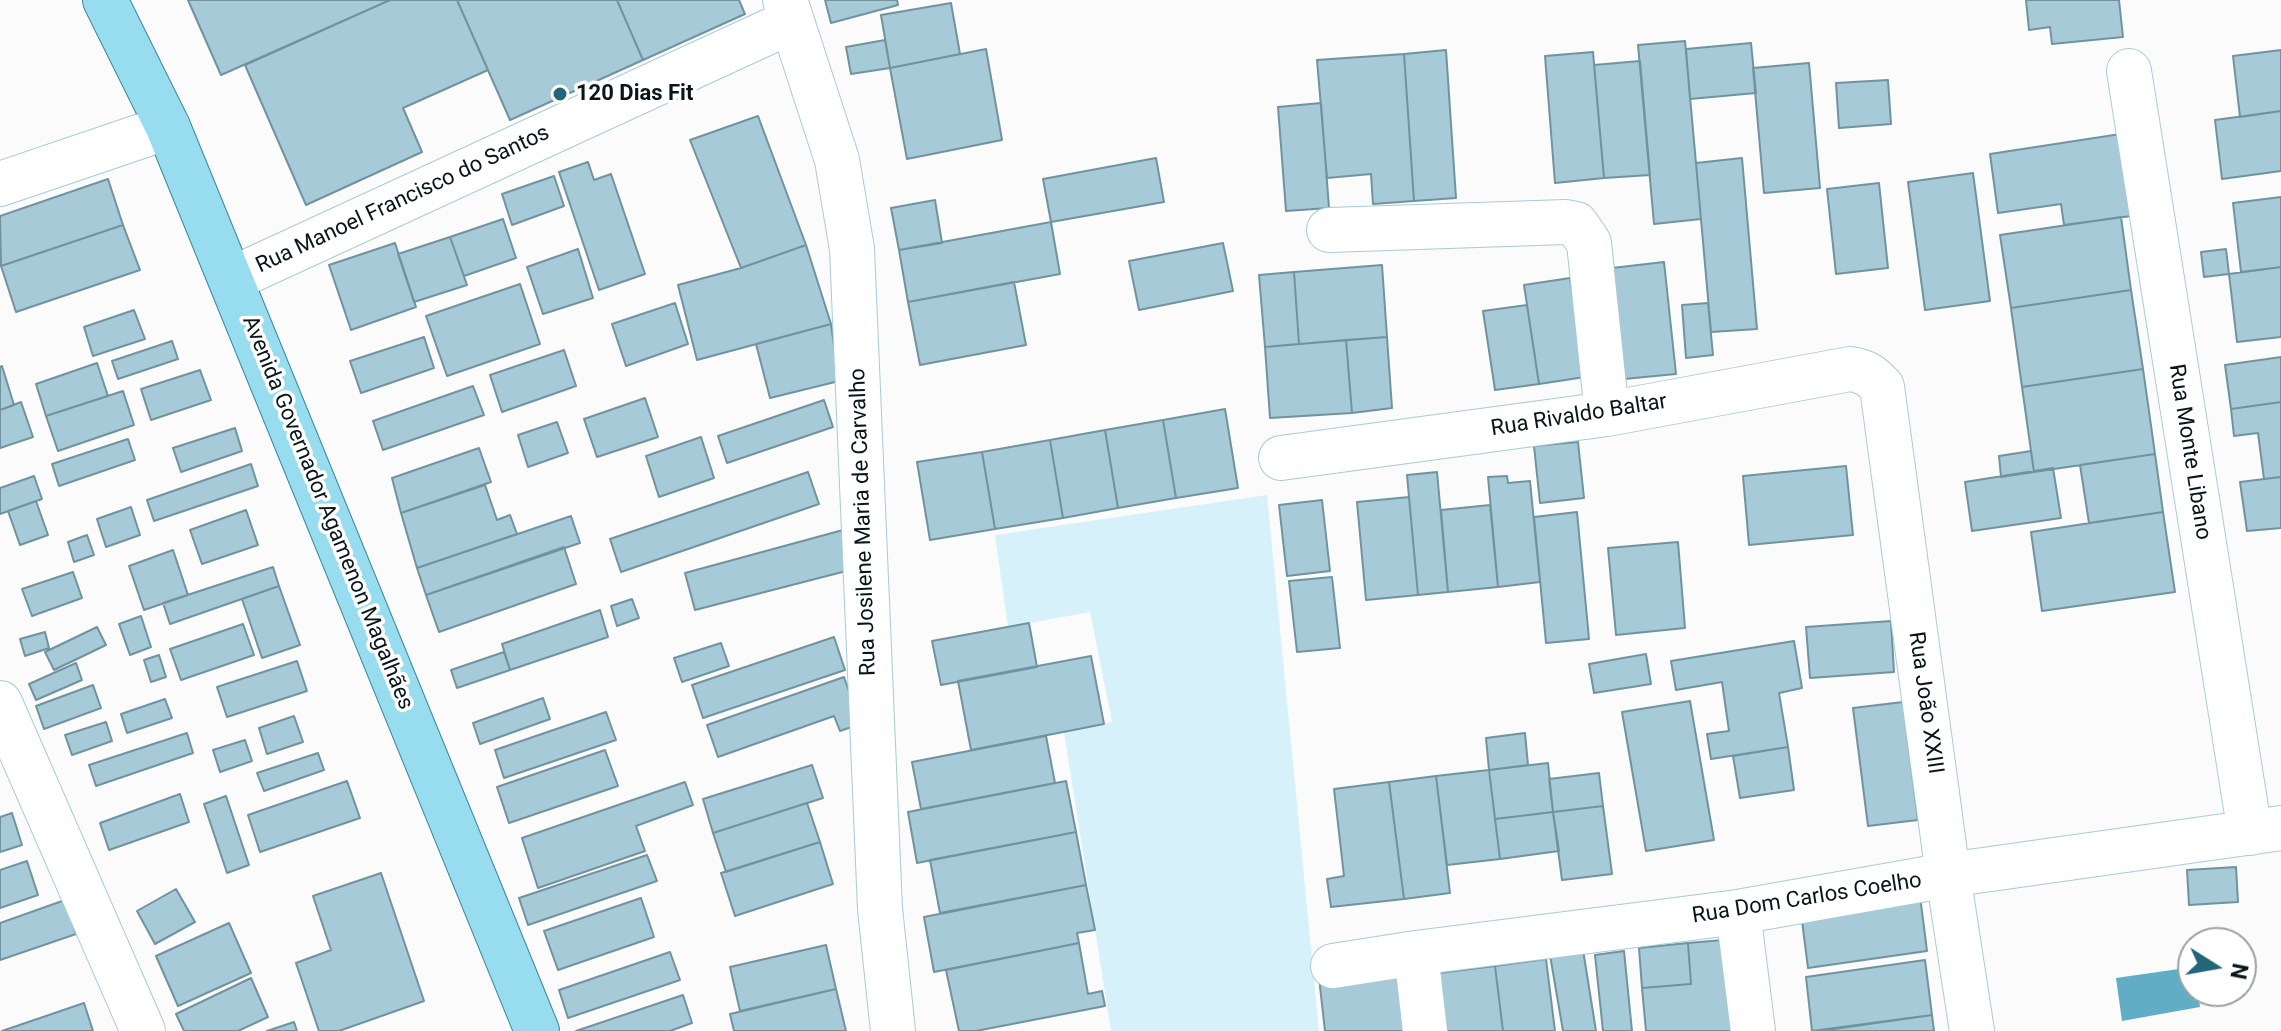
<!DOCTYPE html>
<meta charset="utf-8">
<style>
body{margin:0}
#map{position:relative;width:2281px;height:1031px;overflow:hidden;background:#fbfbfb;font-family:Roboto,sans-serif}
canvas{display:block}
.north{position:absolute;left:2177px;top:927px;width:80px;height:80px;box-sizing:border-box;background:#fff;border:2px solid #9ca2a3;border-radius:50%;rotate:101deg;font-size:22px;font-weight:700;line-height:32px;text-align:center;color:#08161a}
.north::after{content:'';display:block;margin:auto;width:28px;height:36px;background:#236679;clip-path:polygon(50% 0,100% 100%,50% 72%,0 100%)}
</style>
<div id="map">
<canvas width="2281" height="1031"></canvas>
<div class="north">N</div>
</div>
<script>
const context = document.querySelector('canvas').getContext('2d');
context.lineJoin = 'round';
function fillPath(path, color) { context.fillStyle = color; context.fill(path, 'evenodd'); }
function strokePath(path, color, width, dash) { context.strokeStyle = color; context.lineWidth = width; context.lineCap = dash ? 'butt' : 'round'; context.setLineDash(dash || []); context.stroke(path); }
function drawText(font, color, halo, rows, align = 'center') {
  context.font = font + ' Roboto,sans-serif'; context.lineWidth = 7; context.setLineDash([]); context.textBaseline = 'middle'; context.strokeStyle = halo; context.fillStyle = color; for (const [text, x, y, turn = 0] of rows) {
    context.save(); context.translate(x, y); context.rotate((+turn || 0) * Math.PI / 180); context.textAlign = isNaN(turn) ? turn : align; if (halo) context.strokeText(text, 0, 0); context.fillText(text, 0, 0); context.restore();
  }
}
fillPath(new Path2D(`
 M1267,495L1319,1031H1111L1064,732L1112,722L1090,612L1008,627L995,535Z`), '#d6f1fa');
fillPath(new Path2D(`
 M2193,967V991H2198L2200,1007L2122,1021L2116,978Z`), '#60adc5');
const building = new Path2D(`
 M188,0H390L221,75Z
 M390,0H457L488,70L403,108L422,152L306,205L245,65Z
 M457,0H617L643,60L510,120Z
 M617,0H739L745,14L643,60Z
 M825,0H897L898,5L831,23Z
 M2026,0H2119L2123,37L2052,44L2050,27L2029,30Z
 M951,3L960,54L890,68L881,15Z
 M885,40L890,68L851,74L846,47Z
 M1685,41L1701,219L1654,224L1638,45Z
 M1751,43L1756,93L1690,99L1686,49Z
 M986,49L1002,140L907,159L890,68Z
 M1446,50L1456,198L1414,201L1404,54Z
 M2281,50V111L2240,117L2233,56Z
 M1593,52L1604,178L1555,183L1545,56Z
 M1404,54L1414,201L1373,204L1371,174L1327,178L1317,60Z
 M1640,61L1650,175L1604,178L1594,65Z
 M1809,63L1820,188L1764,193L1753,68Z
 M1888,80L1891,124L1839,128L1836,83Z
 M1321,103L1329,208L1286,211L1278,107Z
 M2281,111V171L2222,179L2215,120Z
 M758,116L806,245L741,268L690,140Z
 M2127,133L2139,215L2064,225L2061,204L1998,213L1990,154Z
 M1156,158L1164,202L1051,222L1043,179Z
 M1742,158L1757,329L1711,332L1696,163Z
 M588,162L594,180L611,174L645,274L599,290L559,172Z
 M1973,173L1990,301L1925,310L1908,182Z
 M554,176L564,206L512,225L502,194Z
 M108,179L123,225L1,266L0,216Z
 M1879,183L1888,268L1836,274L1827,189Z
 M2281,197V267L2241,272L2233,203Z
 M935,200L942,243L899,250L891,208Z
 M2121,217L2131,290L2011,308L2000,235Z
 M503,219L516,258L464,276L450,237Z
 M1051,222L1060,274L908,302L899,250Z
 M123,225L140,270L16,312L1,266Z
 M450,237L467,285L414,302L398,254Z
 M395,243L416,307L351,330L329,265Z
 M1223,243L1233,291L1139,310L1129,261Z
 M806,245L831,324L697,360L678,285L741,268Z
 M578,249L593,298L543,314L527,267Z
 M2226,249L2229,274L2204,277L2201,252Z
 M1664,262L1676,374L1624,379L1612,268Z
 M1382,265L1387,337L1299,344L1294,272Z
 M2281,267V337L2237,342L2229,274Z
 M1294,272L1299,344L1265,347L1259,275Z
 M1570,278L1585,377L1539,384L1524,285Z
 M1014,282L1026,345L920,365L908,302Z
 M520,284L540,344L447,376L426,316Z
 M2131,290L2143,369L2022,387L2011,308Z
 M675,303L688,344L626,366L612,324Z
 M1708,303L1713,355L1686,358L1682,305Z
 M1527,305L1539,384L1495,390L1483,311Z
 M134,310L145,339L93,356L84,327Z
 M831,324L839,381L770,398L756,344Z
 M424,337L434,368L361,393L350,361Z
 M1387,337L1392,408L1352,413L1346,340Z
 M1346,340L1352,413L1270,418L1265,347Z
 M172,341L178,359L118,379L112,361Z
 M564,350L576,386L502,412L490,375Z
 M2281,357V402L2231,409L2225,365Z
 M97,363L108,396L46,416L36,384Z
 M2,366L14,405L0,410V367Z
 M2143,369L2155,454L2034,472L2022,387Z
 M200,370L211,400L151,420L141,389Z
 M473,386L484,415L383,450L373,421Z
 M123,391L134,425L58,451L46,416Z
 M645,398L658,437L597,457L584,419Z
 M824,400L833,427L727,463L718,436Z
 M21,402L33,437L0,448V410Z
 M2281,402V477L2264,479L2258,433L2234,436L2231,409Z
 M1225,409L1238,488L1176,498L1163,420Z
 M1163,420L1176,498L1118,508L1105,430Z
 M557,422L568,453L528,467L518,435Z
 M235,428L242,451L181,472L173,448Z
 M1105,430L1118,508L1063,518L1050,440Z
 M701,437L714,478L659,497L646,456Z
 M128,439L135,460L59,486L52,464Z
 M1050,440L1063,518L995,529L982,452Z
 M1578,442L1584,498L1540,503L1534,446Z
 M479,448L491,482L401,513L392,478Z
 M2031,451L2034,472L2001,477L1999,456Z
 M982,452L995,529L930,540L917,462Z
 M2155,454L2163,512L2089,523L2080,465Z
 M251,464L258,486L154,521L147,500Z
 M1846,466L1853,535L1749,545L1743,476Z
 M2053,468L2061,518L1972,531L1965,482Z
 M808,472L819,504L621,572L610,539Z
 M1437,472L1448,592L1418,595L1407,475Z
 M34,476L42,499L0,514V488Z
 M1507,476L1508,483L1530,481L1540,582L1498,587L1488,477Z
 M2281,477V528L2247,531L2240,482Z
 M485,485L497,520L510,515L517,534L417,568L401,513Z
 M1409,497L1418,595L1366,600L1357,502Z
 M1322,500L1330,571L1287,576L1279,505Z
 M36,501L48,535L20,545L8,511Z
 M1490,505L1498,587L1448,592L1441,510Z
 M131,507L140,535L106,547L97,519Z
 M246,510L258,545L202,564L190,530Z
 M1577,512L1589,639L1546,643L1534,517Z
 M2163,512L2175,592L2042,611L2031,532Z
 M571,516L580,543L426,595L417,568Z
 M843,530L854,569L695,610L685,573Z
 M87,535L94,555L74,562L68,542Z
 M1678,542L1685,628L1616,635L1608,548Z
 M564,547L576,584L439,632L426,595Z
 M173,550L188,595L144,610L129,566Z
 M273,567L279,586L170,624L163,603Z
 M73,572L82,598L32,616L22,589Z
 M1332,577L1340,648L1297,652L1289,581Z
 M279,586L300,645L262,658L242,599Z
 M632,599L639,618L617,626L611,606Z
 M600,610L608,637L510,670L502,644Z
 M141,616L151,647L130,655L119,624Z
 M1891,621L1894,672L1810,678L1806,627Z
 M1029,623L1037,667L941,685L932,641Z
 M243,624L254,655L181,680L170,649Z
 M97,627L106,645L54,670L45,652Z
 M45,632L49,648L25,656L20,639Z
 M834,637L845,670L703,718L692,685Z
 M1794,641L1802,688L1779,693L1788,747L1711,759L1707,734L1729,731L1722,682L1676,690L1671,661Z
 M721,643L729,666L682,682L674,658Z
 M504,652L510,670L457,688L451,670Z
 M1646,654L1651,684L1594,693L1589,664Z
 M159,655L166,677L151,682L144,660Z
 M1091,656L1104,724L971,750L958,681Z
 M297,661L307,691L227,717L217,687Z
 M76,663L82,680L36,700L29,684Z
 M844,677L860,724L840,731L834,716L718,757L707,725Z
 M93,685L101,708L44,729L36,706Z
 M543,698L550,719L480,744L473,723Z
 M165,699L172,718L127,733L121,714Z
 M1690,701L1714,840L1646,851L1622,712Z
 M1903,702L1918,820L1868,826L1853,708Z
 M606,712L616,740L504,778L495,750Z
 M294,716L303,742L267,754L259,728Z
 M106,722L112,741L72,755L65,735Z
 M187,733L193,753L96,786L89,765Z
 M1525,733L1528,765L1489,770L1486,738Z
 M1046,736L1055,783L921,809L912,762Z
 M245,740L252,761L220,772L213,750Z
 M1788,747L1794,790L1740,798L1733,756Z
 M605,750L618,786L509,823L497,787Z
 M318,753L324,770L264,791L257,773Z
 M1548,763L1553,812L1495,819L1489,770Z
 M812,765L823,798L713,833L703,799Z
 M1489,770L1500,859L1447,865L1436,776Z
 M1599,773L1603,806L1553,812L1549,779Z
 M1436,776L1450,893L1404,899L1389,782Z
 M347,781L360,818L260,852L248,815Z
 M1066,781L1076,832L917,863L908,812Z
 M685,782L693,805L636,826L645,851L538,888L522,838Z
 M1389,782L1404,899L1331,907L1327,879L1344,876L1334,789Z
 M180,794L189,822L109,850L100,823Z
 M226,796L249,865L227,873L204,804Z
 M807,803L820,842L726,872L713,833Z
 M1603,806L1612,874L1562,880L1553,812Z
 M1553,812L1559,851L1500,859L1495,819Z
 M12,813L22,845L0,852V817Z
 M1076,832L1086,885L940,913L930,860Z
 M820,842L833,884L735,916L721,873Z
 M647,855L657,881L528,925L519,898Z
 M27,861L38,895L0,908V870Z
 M2236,867L2238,902L2189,905L2187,870Z
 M381,873L424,1001L339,1031H319L296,963L331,950L313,896Z
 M1086,885L1095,930L1077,933L1079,943L934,972L924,917Z
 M176,889L195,922L155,944L137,911Z
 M1920,896L1927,951L1808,968L1801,913Z
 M641,898L654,937L558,970L544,931Z
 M65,900L76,934L0,960V923Z
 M229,923L251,973L178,1006L156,956Z
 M1735,939L1743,1031H1646L1642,988L1691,984L1688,943Z
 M1079,943L1088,994L1102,991L1105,1006L976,1031H959L946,970Z
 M1688,943L1691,984L1642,988L1639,948Z
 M826,945L836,989L740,1011L730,967Z
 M1583,950L1596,1031H1563L1550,955Z
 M1624,951L1632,1031H1603L1595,955Z
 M670,952L680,980L568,1018L559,990Z
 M1546,959L1555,1031H1503L1495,966Z
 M1925,960L1932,1015L1812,1031L1806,977Z
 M1495,966L1503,1031H1446L1439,973Z
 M1400,970L1406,1031H1325L1319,978Z
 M251,978L268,1017L238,1031H184L176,1014Z
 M836,989L846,1031H734L730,1014Z
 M683,995L692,1023L670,1031H576Z
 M84,1003L93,1031H2Z
 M1932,1015L1934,1031H1820Z
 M294,1022L297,1031H267Z`);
fillPath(building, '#a6cad7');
strokePath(building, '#70939f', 2);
const minor = new Path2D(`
 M785,0L837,160L852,249L880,909L893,1031
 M2129,71L2250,833
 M0,184L168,127
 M1329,230L1566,222L1576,224L1589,243L1607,414
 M232,279L792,21
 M1281,458L1607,414L1850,369C1865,371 1872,376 1882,387L1948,875L1972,1031
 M0,703L143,1031
 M1738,912L1753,1031
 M1416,953L1425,1031
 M1333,966L1416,953L1738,912L1948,875L2281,828`);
const major = new Path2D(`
 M105,0L168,127L537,1031`);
strokePath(minor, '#a7cbd8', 46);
strokePath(major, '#38879e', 46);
strokePath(minor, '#fff', 44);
strokePath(major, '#97dcef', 44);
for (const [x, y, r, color] of [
 [560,94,8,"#236679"]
]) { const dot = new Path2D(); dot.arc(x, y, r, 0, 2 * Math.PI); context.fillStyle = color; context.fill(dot); strokePath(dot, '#fff', 3); }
drawText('bold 22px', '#08161a', '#fff', [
 ["120 Dias Fit",576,94]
], 'left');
drawText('22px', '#08161a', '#fff', [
 ["Rua Manoel Francisco do Santos",403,200,-25],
 ["Rua Rivaldo Baltar",1579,416,-9],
 ["Rua Monte Libano",2189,452,81],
 ["Avenida Governador Agamenon Magalhães",327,513,68],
 ["Rua Josilene Maria de Carvalho",864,522,-92],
 ["Rua João XXIII",1925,703,82],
 ["Rua Dom Carlos Coelho",1807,899,-9]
]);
</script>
